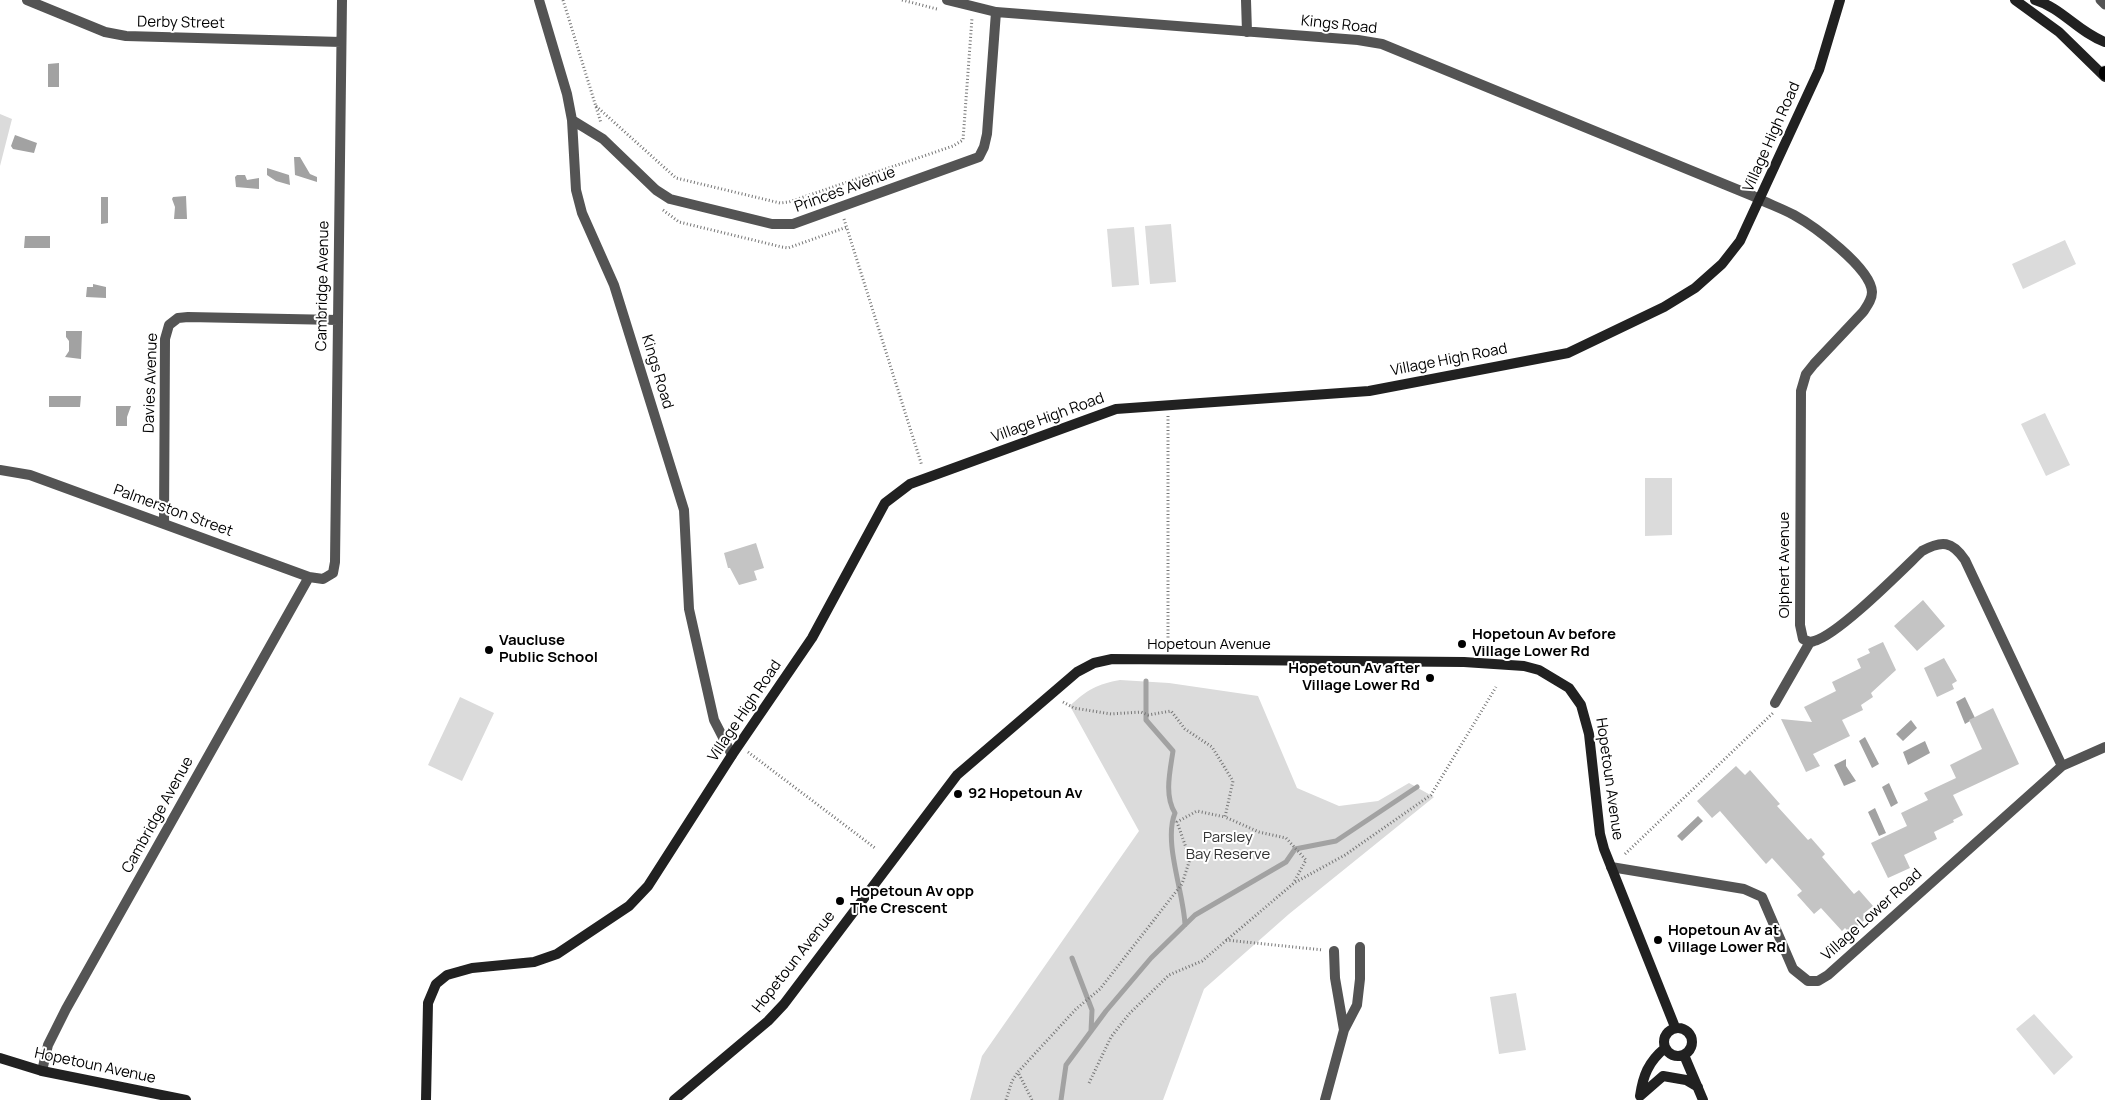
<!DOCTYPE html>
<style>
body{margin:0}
canvas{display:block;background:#fff}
</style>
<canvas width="2105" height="1100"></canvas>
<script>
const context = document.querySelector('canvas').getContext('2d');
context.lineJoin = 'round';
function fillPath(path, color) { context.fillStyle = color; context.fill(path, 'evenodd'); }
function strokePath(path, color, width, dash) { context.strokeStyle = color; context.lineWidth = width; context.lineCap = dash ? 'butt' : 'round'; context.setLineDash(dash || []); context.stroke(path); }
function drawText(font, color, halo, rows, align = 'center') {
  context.font = font + ' Manrope,sans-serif'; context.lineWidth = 4; context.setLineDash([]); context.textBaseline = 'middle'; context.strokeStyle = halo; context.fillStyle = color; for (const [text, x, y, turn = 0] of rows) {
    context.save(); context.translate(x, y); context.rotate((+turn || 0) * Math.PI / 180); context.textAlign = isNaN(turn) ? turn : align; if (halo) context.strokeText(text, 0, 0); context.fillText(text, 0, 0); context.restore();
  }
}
fillPath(new Path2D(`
 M0,114L12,119L0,166Z
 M1171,224L1176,282L1150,284L1145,226Z
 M1134,227L1139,285L1112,287L1107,229Z
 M2065,240L2076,264L2023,289L2012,264Z
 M2045,413L2070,465L2046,476L2021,424Z
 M1645,478H1672V535L1645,536Z
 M1120,680L1169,683L1258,696L1297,788L1339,806L1378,801L1409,783L1434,797L1289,914L1204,989L1163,1100H970L982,1056L1139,831L1070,706C1086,690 1098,684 1120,680Z
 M460,697L494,713L462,781L428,765Z
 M1516,993L1526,1050L1499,1054L1490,997Z
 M2034,1014L2073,1057L2054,1075L2016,1029Z`), '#dbdbdb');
fillPath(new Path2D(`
 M59,63V87H48V64Z
 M15,135L37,143L34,153L13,149L11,146Z
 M294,157H300L310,174L317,177V182L295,175Z
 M267,168L289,175L290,185L276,181L267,175Z
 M237,175H245L247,180L259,178V189L236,187L235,177Z
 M186,196L187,219H174L175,207L172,199L173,197Z
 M101,197H108V223L101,224Z
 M25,236H50V248H24Z
 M93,284L106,287V298L86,297L87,287H93Z
 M66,331H82L81,359L65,357L69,351V341L66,337Z
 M49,396H81L80,407H49Z
 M116,406H131L127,417V426H116Z
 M1965,697L1975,718L1965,724L1956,702Z
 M1911,720L1917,728L1903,741L1896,734Z
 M1865,737L1879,764L1872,768L1859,741Z
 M1925,741L1930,753L1908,765L1903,752Z
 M1846,759V766L1856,781L1844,786L1834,765Z
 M1889,783L1898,803L1891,807L1882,787Z
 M1875,808L1886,833L1879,836L1868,812Z
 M1698,816L1703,821L1682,841L1677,836Z`), '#a2a2a2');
strokePath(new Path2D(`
 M1146,681V720L1173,751C1170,771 1164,796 1175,813C1163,842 1184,893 1185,925
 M1072,958L1092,1010L1091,1031
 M1061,1100L1066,1065L1106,1011L1151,958L1195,915L1286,862L1295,849L1336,841L1417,787`), '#a2a2a2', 5);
fillPath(new Path2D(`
 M756,543L764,568L754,571L757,580L739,585L730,568H728L724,553Z
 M1923,600L1945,626L1917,651L1894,626Z
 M1883,642L1896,670L1871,693L1873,697L1861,705L1863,710L1842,720L1850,736L1813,754L1820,766L1806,772L1781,719L1812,722L1804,707L1836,691L1832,682L1861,668L1857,659L1870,653L1868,649Z
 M1944,658L1957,681L1952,684L1954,689L1937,697L1924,668Z
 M1993,708L2019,764L1953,795L1963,815L1953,820L1954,822L1934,832L1937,839L1904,855L1910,868L1888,878L1871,843L1907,826L1901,813L1928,800L1924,793L1956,778L1950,765L1982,749L1969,720Z
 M1736,766L1745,775L1750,770L1780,804L1777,806L1808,840L1811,838L1825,854L1822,857L1854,894L1859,890L1873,906L1863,914L1867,918L1850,933L1845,928L1842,931L1821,908L1814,914L1797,895L1802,891L1772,858L1766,864L1720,811L1712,818L1697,801Z`), '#c4c4c4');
const primary = new Path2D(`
 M2105,72V74`);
strokePath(primary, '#dbdbdb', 14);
strokePath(new Path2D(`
 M563,0L601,123
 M902,0L937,9
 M596,106L676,178L780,203L789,202L953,146L963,140L972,18
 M663,210L679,222L782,247L788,248L847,227
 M844,219L922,466
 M1168,416V638
 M1063,702L1074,708L1111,714L1141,712L1148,715L1171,711L1185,729L1212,747L1233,781L1225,817L1259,832L1286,838L1306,860L1294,882
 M748,752L875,848
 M1625,854L1773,713
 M1226,940L1323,950
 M1089,1083L1111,1037L1129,1014L1169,975L1202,961L1294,883L1345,855L1431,795L1496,687
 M1006,1100L1012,1081L1018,1072
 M1032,1100L1018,1072L1076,1009L1100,989L1182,884L1190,859L1177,822L1197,811L1225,817`), '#767676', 3, [1, 2.5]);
strokePath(new Path2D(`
 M2100,0L2105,5`), '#545454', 9);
strokePath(new Path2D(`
 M27,0L105,32L126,36L341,42
 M539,0L567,94L572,120L576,190L582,213L614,285L684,510L689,609L714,720L732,755
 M947,0L996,12L1358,40L1382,44L1753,196C1766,203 1781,208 1794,215C1814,226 1871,268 1872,292C1872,300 1867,306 1863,312L1814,364L1806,374L1801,391L1800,625L1803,639C1807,641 1809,643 1814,641C1838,635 1901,571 1922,551C1942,540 1952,541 1965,560L2062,766
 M1246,0L1247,32
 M572,120L603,139L656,190L670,199L772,224H793L979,157L984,147L987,134L996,12
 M0,470L30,475L309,577L323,579L333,573L335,562L342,0
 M164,524L165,339L169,325L178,318L188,317L338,320
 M1775,703L1810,642
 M1611,867L1744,889L1762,897L1793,969L1808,981H1818L1828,975L2062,766L2105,747
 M1334,951L1335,978L1344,1030
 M42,1071L48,1045L66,1009L309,577
 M1325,1100L1344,1030L1357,1005L1360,979V947`), '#545454', 10);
strokePath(new Path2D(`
 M2015,0L2059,32L2105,77
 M2035,0C2062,8 2078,32 2105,42
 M1664 1042a14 14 0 1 1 28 0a14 14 0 1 1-28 0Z
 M1684,1055L1703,1100
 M0,1058L42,1071L186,1100
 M1640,1096L1663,1076L1686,1080L1698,1087
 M1640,1096C1643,1076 1648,1062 1665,1048
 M426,1100L428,1003L436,984L447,975L472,968L534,962L557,954L629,906L648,886L732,755L812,638L885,503L910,484L1116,409L1369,391L1568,353L1664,307L1695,288L1722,264L1740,241L1819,70L1840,0
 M674,1100L768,1021L784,1004L957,775L1077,672L1094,663L1112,659L1464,662L1524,666L1539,670L1569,688L1581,705L1589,734L1600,834L1604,849L1675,1027`), '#212121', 10);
strokePath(primary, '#000', 12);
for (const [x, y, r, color] of [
 [1462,644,5,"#000"],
 [489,650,5,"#000"],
 [1430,678,5,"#000"],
 [958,794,5,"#000"],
 [840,901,5,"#000"],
 [1658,940,5,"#000"]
]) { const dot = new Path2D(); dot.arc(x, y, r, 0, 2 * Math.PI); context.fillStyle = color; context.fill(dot); strokePath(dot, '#fff', 2); }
drawText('15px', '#000', '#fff', [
 ["Derby Street",181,23,1],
 ["Kings Road",1339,25,6],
 ["Village High Road",1772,137,-66],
 ["Princes Avenue",845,190,-20],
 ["Cambridge Avenue",323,286,-89],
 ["Village High Road",1449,360,-11],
 ["Kings Road",657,372,73],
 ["Davies Avenue",151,383,-88],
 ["Village High Road",1048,418,-20],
 ["Palmerston Street",173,511,20],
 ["Olphert Avenue",1785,565,-90],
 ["Hopetoun Avenue",1209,645],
 ["Village High Road",745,711,-56],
 ["Hopetoun Avenue",1609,779,82],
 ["Cambridge Avenue",158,815,-61],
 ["Village Lower Road",1872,915,-42],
 ["Hopetoun Avenue",794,962,-52],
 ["Hopetoun Avenue",95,1066,12]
]);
drawText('bold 15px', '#000', '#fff', [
 ["Hopetoun Av before",1472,635],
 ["Village Lower Rd",1472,652],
 ["Vaucluse",499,641],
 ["Public School",499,658],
 ["Hopetoun Av after",1420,669,"right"],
 ["Village Lower Rd",1420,686,"right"],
 ["92 Hopetoun Av",968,794],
 ["Hopetoun Av opp",850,892],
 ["The Crescent",850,909],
 ["Hopetoun Av at",1668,931],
 ["Village Lower Rd",1668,948]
], 'left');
drawText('15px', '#323232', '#fff', [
 ["Parsley",1228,838],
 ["Bay Reserve",1228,855]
]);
</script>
